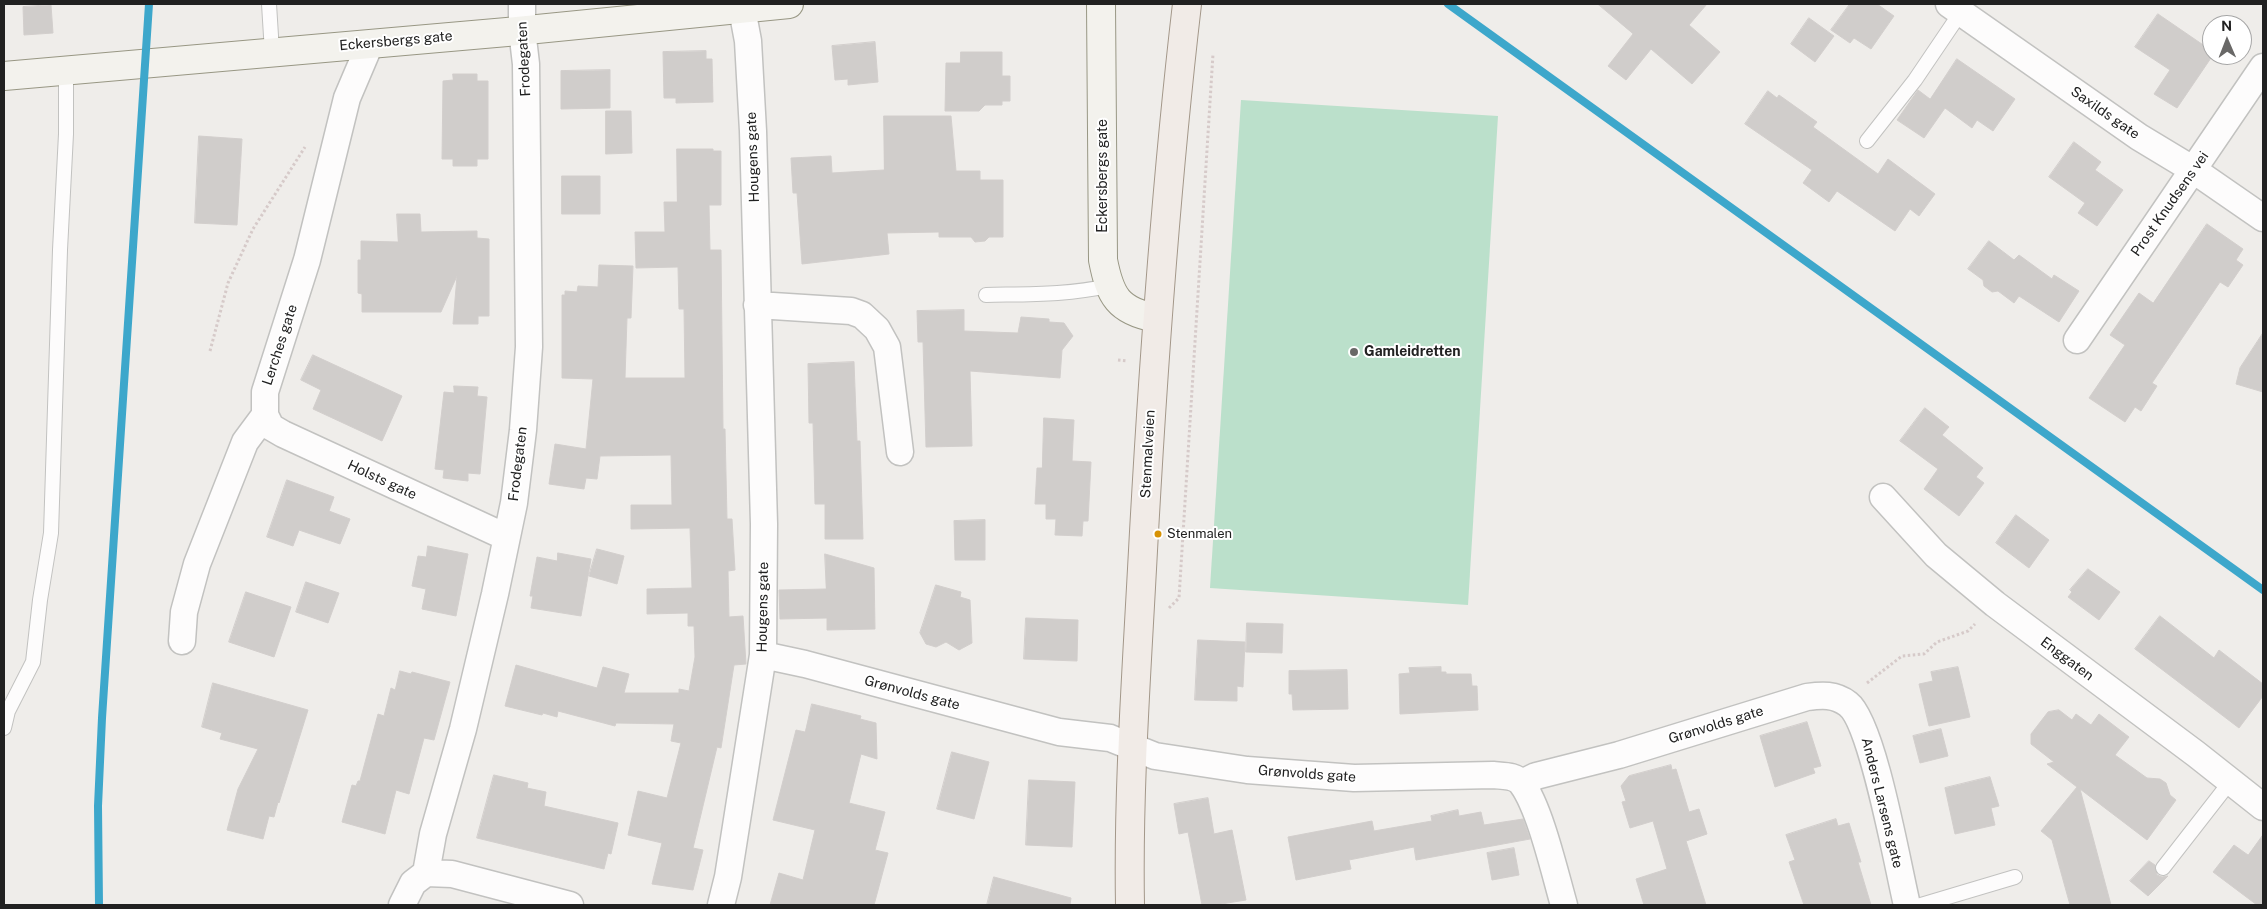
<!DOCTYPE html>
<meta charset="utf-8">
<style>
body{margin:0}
#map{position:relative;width:2267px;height:909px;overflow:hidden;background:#efedea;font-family:"Public Sans",sans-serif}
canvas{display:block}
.frame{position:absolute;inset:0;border:5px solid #212121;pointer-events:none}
.north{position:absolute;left:2202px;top:15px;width:50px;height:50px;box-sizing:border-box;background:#fff;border:1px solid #a6a6a6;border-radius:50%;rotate:359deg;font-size:14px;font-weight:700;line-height:20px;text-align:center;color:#212121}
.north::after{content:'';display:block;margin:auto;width:18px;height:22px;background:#696867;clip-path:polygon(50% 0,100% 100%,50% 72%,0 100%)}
</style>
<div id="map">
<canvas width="2267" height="909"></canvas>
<div class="frame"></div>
<div class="north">N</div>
</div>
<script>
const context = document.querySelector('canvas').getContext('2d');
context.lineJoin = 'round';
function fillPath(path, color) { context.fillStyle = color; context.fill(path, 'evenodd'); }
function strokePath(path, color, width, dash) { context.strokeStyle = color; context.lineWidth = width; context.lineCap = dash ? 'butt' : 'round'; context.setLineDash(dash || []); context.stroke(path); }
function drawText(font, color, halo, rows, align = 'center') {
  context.font = font + ' "Public Sans",sans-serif'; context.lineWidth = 4; context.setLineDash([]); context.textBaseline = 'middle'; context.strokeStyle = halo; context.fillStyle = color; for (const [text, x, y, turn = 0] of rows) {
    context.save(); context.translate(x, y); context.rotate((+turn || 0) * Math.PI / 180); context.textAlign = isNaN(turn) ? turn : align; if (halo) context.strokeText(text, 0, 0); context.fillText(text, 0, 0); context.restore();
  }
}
fillPath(new Path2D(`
 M1241,100L1498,116L1468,605L1210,588Z`), '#bbe0cb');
const building = new Path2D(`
 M1598,4H1707L1689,25L1720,52L1692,84L1651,49L1626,80L1608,66L1633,34Z
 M1850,4H1877L1894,16L1871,49L1854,38L1850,43L1831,30Z
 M51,5L53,33L24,35L23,7Z
 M2158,14L2212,51L2213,55L2177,108L2154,94L2170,70L2135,47Z
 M1809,18L1834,36L1815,62L1791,44Z
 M875,42L878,82L848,85V79L835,80L832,46Z
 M706,51V59H712L713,102L676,103V98H664L663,52Z
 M961,52H1002V76H1010V101H1002V105H985L979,111H945L946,63H960Z
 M1957,59L2015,99L1993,131L1977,120L1972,128L1945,108L1924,138L1897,120L1918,90L1930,99Z
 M610,70V108L561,109V71Z
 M453,74H477V81H488V159H477V166H453V159H442L443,81L453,80Z
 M1768,91L1777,98L1779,95L1817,122L1813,127L1878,174L1888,159L1935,194L1919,216L1910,209L1895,231L1837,191L1829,202L1803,183L1812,170L1745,124Z
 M606,111H631L632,153L606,154Z
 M884,116H951L956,171H980V180H1003V237H989L985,241L975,242L971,237H939V232L887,233L889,254L802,264L797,193H793L791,158L831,156L832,173L884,170Z
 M199,136L242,139L237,225L195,223Z
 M2074,142L2101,162L2095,170L2123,190L2097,226L2078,213L2085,203L2049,177Z
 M677,149H713V151H721V205H709L710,250H721L723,429H725L727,519H732L735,570L728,571L729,617L743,616L746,664L734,665L721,748L717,747L693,848L703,850L693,890L652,884L662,843L628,835L638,791L667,798L681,743L671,741L674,724L616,723L615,726L558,711L557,717L543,713L542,715L505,706L516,665L597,688L603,667L629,674L624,693H679V689L689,691L695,657L694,626H688V613L647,614V589L692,588L690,528L631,529V505H672L671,455L600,456L597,479L586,478L584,489L549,484L555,444L586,449L593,379L562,378V295H565V291L577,292L578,286L598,287L599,265L633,266L631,318H627L625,378H685L684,309H679L678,267L636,268L635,232H665L664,202H677Z
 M562,176H600V214H562Z
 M397,214H420L421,232L477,231V238L489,239V316H478V324H453L457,276L441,312H362V294L358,293V260H361V241L398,242Z
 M2207,224L2243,249L2236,260L2243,265L2228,287L2220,282L2152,383L2157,386L2141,411L2135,407L2125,422L2089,398L2125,345L2110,335L2139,293L2153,303Z
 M1989,241L2014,260L2019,255L2052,279L2054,275L2079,291L2059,322L2019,296L2014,303L1998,291L1992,292L1984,286L1983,280L1968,269Z
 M964,310V331L1018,333L1021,317L1049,319V322L1064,323L1073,336L1062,350L1060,378L970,371L972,446L926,447L923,342H918L917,311Z
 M2263,333V392L2236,384L2240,368Z
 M313,355L402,396L382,441L313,409L321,390L301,380Z
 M854,362L857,441H860L863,539H825V504H815L813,423H809L808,364Z
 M454,386L478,387L477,396L487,397L480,474L468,473V481L443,478L444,470L435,469L444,392L454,393Z
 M1925,408L1949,427L1942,435L1983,468L1976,477L1984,483L1959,516L1924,489L1938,469L1900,441Z
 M1044,418L1074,420L1072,461L1091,462L1088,521H1083L1082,536L1055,535L1056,519H1046V504H1035L1037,468H1042Z
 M287,480L334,497L329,511L350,519L340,544L299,530L293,546L267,537Z
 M2016,515L2049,540L2029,568L1996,543Z
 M985,520V560H955L954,521Z
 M428,546L468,554L456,616L422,609L426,589L412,586L418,556L426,557Z
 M597,549L624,556L617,584L589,576Z
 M558,553L591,559L581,616L531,608L533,596H530L537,557L557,561Z
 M825,554L874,568L875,629L827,630V618L780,619L779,590L826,589Z
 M2088,569L2120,592L2099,620L2068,597L2072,592L2070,590Z
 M306,582L339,593L328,623L296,612Z
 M936,585L961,592L960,597L970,600L972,643L959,650L946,642L936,647L926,644L920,633Z
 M246,592L291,607L274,657L229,642Z
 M2160,616L2214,658L2219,650L2263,684V696L2239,728L2135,649Z
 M1026,618L1078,620L1077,661L1024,659Z
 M1247,623L1283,624L1282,653L1246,652Z
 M1198,640L1245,642L1243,687L1237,686V701L1195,700Z
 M1441,667V672H1446V674H1471L1472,686H1477L1478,710L1400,714L1399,674L1410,673L1409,668Z
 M1958,667L1970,717L1929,726L1919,684L1933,681L1931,672Z
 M1347,670L1348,709L1293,710L1292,694H1289V671Z
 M400,671L411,674L412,672L450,682L434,740L424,738L409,794L396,790L385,834L342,822L352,785L356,786L358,781H360L378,714L384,716L391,688L395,690Z
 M213,683L308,710L279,803L278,802L274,817L269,816L263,839L227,830L238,789L258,749L220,739L222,733L202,727Z
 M812,704L861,716L860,719L876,723L877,759L861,754L849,803L885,812L875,850L888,853L874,905H770L779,873L803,880L815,830L773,820L796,730L805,732Z
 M2059,710L2072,720L2076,714L2091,725L2099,714L2129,737L2115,755L2147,778L2160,779L2166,783L2170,795L2176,800L2147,840L2080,789L2111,905H2070L2052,840L2041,831L2077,787L2047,764L2054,762L2031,744V734L2048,712Z
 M1807,722L1821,766L1813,768L1815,773L1775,787L1760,736Z
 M1941,729L1948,756L1920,763L1913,736Z
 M952,752L989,762L974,819L937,809Z
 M1671,765L1672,770L1676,769L1689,812L1699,809L1707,834L1686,841L1706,905H1644L1636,879L1667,869L1653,821L1630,828L1622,802L1626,801L1621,786L1629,776Z
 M494,775L528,783L527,788L546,792L544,806L618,823L611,854L608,853L604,869L477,838Z
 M1990,777L1999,806L1991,808L1995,825L1955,834L1945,788Z
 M1029,780L1075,782L1072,847L1026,845Z
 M1208,798L1214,834L1232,830L1246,900L1215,905H1202L1188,832L1179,834L1174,804Z
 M1458,810L1459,816L1481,812L1484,825L1523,819L1530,839L1416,860L1414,847L1349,860L1351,869L1296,880L1288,837L1372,821L1374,831L1432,821L1431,816Z
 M1836,819L1838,826L1849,823L1861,862H1858L1871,905H1804L1789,862L1795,860L1786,835Z
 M2263,835V905H2257L2213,872L2234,845L2248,855Z
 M1514,848L1519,875L1492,880L1487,853Z
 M2149,861L2155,865L2157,875L2162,877L2168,876L2148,896L2130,881Z
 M994,877L1071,898L1070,905H987Z`);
fillPath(building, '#d0cdcb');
strokePath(building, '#d2cecc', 1);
const lane = new Path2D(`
 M269,4L272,52
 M1867,141L1915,80L1961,12
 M986,295C1027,294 1068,295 1108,286
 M4,728L8,711L33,662L40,600L51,533L60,250L66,134V71
 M2163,868L2230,782
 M1921,905L2015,877`);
const street = new Path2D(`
 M1949,4L2139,137L2192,169L2263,218
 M757,305L851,311L862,315L877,329L887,347L900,452
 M2077,340L2263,67
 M265,415L271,427L283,434L506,537
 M1883,497L1936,555L1995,604L2196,754L2263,807
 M182,641L184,612L197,564L245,442L265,415V392L307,260L347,98L370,44
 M763,655L805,664L1059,732L1110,738L1155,756L1247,770L1354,778L1493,775C1503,776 1516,775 1522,784C1540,808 1555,874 1564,905
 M1522,783L1536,776L1619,755L1807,697C1822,695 1835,694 1848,704C1873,723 1898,868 1907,905
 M426,873L452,874L570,905
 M402,905L413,883L426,873L433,834L463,729L495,594L514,503L523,430L529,347L526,64L522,30V4
 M721,905L728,877L763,655L764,524L753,131L748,41L742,9`);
const secondary = new Path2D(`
 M1101,4L1103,260C1110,296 1118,311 1156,318
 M4,76L507,32L789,4`);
const primary = new Path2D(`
 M1130,905C1128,793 1136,681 1142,569C1152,380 1165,192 1187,4`);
strokePath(lane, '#c2c2c0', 16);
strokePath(street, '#c2c2c0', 29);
strokePath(secondary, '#989784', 30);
strokePath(primary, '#a39789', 30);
strokePath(new Path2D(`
 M210,351L228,283L253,229L305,147
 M1118,360L1127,361
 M1169,608L1179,598L1213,54
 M1867,683L1902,656L1924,654L1937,642L1968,631L1975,624`), '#d6cac9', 3, [2.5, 2.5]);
strokePath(lane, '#fdfcfc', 14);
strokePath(street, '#fdfcfc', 26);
strokePath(secondary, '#f3f2ed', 28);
strokePath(primary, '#f1ebe7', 28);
strokePath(new Path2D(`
 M1448,4L2263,590
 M99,905L98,806L102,718L149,4`), '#3da7cb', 8);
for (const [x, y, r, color] of [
 [1354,352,5,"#696867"],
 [1158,534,4.5,"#d79205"]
]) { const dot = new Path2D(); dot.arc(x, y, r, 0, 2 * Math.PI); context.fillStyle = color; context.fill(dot); strokePath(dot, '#fff', 2); }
drawText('13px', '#212121', '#fff', [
 ["Stenmalen",1167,534]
], 'left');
drawText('14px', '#212121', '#fff', [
 ["Eckersbergs gate",396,41,-5],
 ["Frodegaten",524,59,-93],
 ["Saxilds gate",2105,113,35],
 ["Hougens gate",753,157,-92],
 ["Eckersbergs gate",1103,176,-90],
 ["Prost Knudsens vei",2170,204,-55],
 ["Lerches gate",280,345,-72],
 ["Stenmalveien",1148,454,-87],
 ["Frodegaten",518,464,-83],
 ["Holsts gate",382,480,25],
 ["Hougens gate",763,607,-89],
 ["Enggaten",2067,659,37],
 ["Grønvolds gate",912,693,15],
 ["Grønvolds gate",1716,725,-17],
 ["Grønvolds gate",1307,774,4],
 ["Anders Larsens gate",1882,803,76]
]);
drawText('bold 14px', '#212121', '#fff', [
 ["Gamleidretten",1364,352]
], 'left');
</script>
